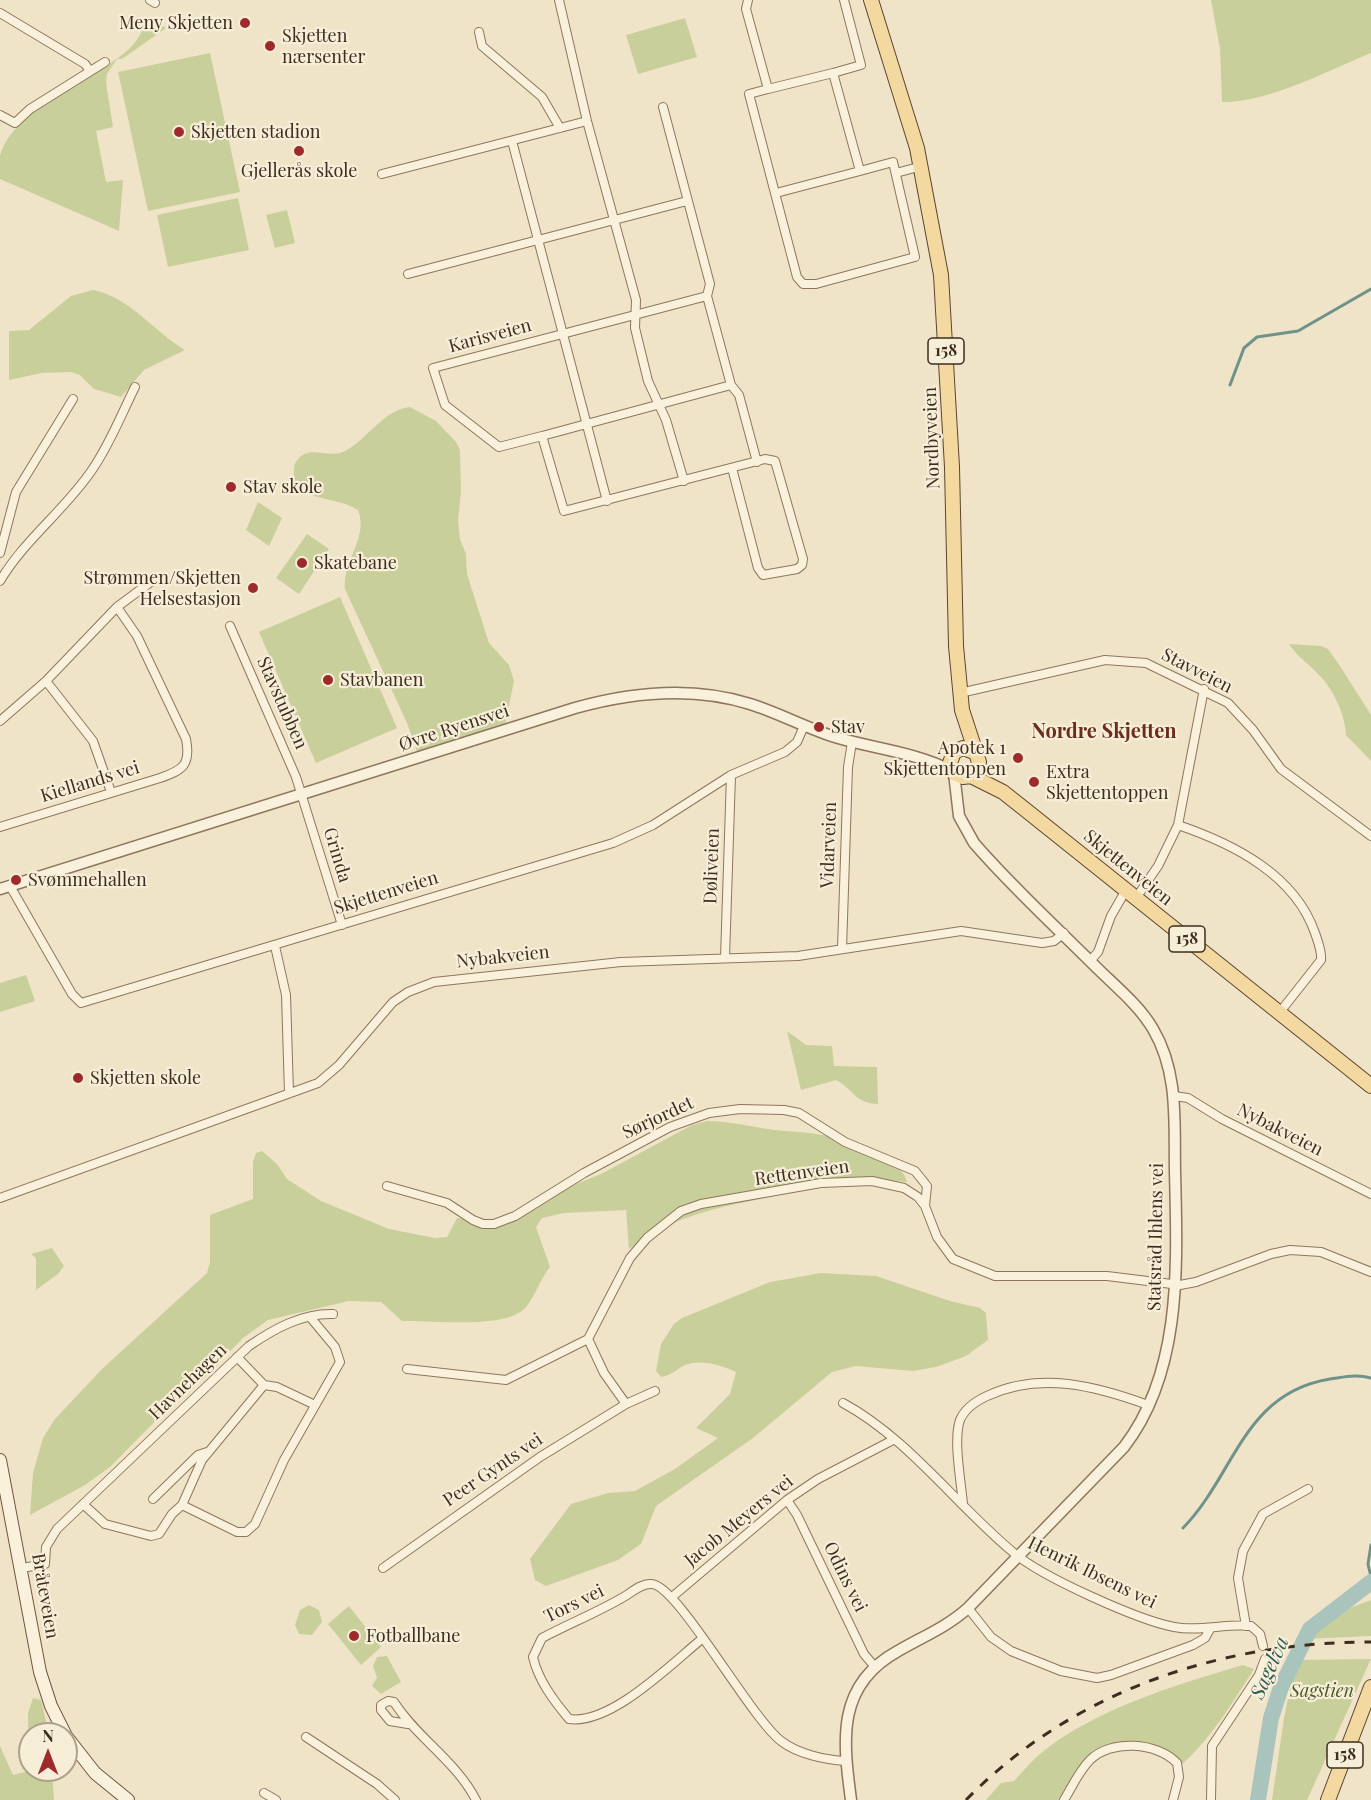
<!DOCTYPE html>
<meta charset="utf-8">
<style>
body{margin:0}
#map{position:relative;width:1371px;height:1800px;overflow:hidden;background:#f0e4c8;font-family:"Playfair Display",serif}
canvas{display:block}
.north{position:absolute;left:18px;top:1722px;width:60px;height:60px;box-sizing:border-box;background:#f7eed8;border:2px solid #ada18e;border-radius:50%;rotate:0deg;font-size:16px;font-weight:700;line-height:24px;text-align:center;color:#3d2e20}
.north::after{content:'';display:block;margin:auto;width:21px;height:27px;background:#9e2a2b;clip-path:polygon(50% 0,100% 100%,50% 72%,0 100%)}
</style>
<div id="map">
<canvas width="1371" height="1800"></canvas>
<div class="north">N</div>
</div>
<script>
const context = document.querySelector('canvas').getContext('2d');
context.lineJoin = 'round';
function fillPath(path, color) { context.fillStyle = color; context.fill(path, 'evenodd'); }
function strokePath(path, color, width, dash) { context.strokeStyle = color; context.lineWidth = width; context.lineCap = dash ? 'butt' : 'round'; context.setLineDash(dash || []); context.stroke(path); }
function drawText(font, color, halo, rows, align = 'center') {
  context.font = font + ' "Playfair Display",serif'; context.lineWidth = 4.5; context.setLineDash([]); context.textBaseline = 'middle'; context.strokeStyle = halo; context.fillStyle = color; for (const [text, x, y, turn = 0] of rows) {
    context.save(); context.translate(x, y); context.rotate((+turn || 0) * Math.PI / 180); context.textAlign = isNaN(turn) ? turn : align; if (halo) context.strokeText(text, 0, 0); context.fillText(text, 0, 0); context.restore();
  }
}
fillPath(new Path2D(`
 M1211,0H1371V53C1329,70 1268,103 1222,102L1220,49Z
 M149,18L166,28L122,59H117L107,74L106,83L113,127L96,131L106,182L123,180L119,231L0,179C0,172 0,162 0,156C12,109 95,80 129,49C138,41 143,29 149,18Z
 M685,18L697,57L638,74L626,35Z
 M210,53L240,192L148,211L118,72Z
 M238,198L249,250L168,267L157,215Z
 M287,210L295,243L275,248L266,215Z
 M93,290C130,297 153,331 185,350L144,370L121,397L94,389L80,375L71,372L42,373L9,380V331L29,330L71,296Z
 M410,407L436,421L456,442L460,450L461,492L458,521L460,539L466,554L467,574L489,643L509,665L514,681L503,734L420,760L407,723L345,589C342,561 369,538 358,510C339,498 314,501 296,487C294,477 291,464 300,457C312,446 331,459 345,451C368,439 383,410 410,407Z
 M258,502L282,518L269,546L246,530Z
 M307,534L329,549L299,594L276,578Z
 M340,597L397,728L316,763L259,632Z
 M1289,644L1321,646L1328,649L1340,666L1371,715V761L1346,735C1345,713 1332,686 1315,671C1305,661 1297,656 1289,644Z
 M26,975L35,1001L0,1012V983Z
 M787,1031L806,1045L832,1046L834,1066L877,1067L878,1104C856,1104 853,1089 836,1080L801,1090Z
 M707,1121C727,1121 743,1125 762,1128C782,1132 802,1131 822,1135C844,1138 904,1159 907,1182C880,1179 851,1179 824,1183C812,1185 800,1191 788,1193C724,1208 685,1209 629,1249L626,1210L564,1213L542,1218L536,1227L550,1267C540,1279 536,1295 526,1307C507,1330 432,1320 402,1321L381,1302L349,1301L268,1320L243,1338L203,1379L185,1391L110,1467L85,1485L30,1515L33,1473L43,1438L55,1419L102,1369L207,1273L210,1262V1215L253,1199V1162L256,1153L262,1151L277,1164L287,1179L321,1201L389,1229L435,1238L447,1237L457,1218L496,1222L549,1195L601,1174L692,1125Z
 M52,1248L64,1266L58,1274L36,1290V1258L31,1254Z
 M821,1273L876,1276L950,1301L980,1308L986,1313L988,1340L966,1356L936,1367L913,1371L856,1366L832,1372L753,1438L656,1506L641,1544L618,1560L546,1586L535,1580L530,1559L571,1504L608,1493L635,1491L675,1469L718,1438L696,1428L730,1394L736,1372C721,1365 699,1358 683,1366C675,1371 671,1375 661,1377L656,1371L661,1344L674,1324L682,1318L770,1282Z
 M1371,1600V1636L1306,1639L1347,1609Z
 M309,1605L319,1610L322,1622L312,1635L299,1634L295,1625L300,1610Z
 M349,1606L381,1647L361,1665L328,1624Z
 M387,1656L401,1682L381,1694L372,1686L377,1678L373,1666L377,1657Z
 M1371,1659L1307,1800H1272L1284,1718L1296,1660Z
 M1243,1665L1254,1669C1231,1705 1208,1744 1174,1771L1172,1759C1163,1755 1151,1748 1141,1747C1098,1743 1085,1770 1063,1800H986L1001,1783L1014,1781C1022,1773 1030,1762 1040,1754C1094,1709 1176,1685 1243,1665Z
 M33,1698L41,1700L49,1734H30V1770H52L54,1800H0V1746L13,1775L29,1771L28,1713Z`), '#c9cf9b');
strokePath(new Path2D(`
 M1230,385L1244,348L1257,337L1298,331L1371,289
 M1183,1528C1235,1475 1243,1393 1330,1379C1345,1377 1357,1374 1371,1378
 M1371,1545L1368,1564L1371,1577`), '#6f938a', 3);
strokePath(new Path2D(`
 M1258,1800L1271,1718L1281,1687L1310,1629L1371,1582`), '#a9c4bc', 16);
const minor = new Path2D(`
 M150,0L155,3
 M559,0L587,121L636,300L635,328L648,381L666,420L684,481
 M748,0L746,9L768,89L749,94L797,277L803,284H816L915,257L893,162L860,171
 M0,13L85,64L90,71
 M479,32L482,46L542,97L560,128
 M833,73L861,65L844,0
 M768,89L833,73L860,171L776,193
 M663,107L710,284L707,296L731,385L739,395L757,462
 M0,115L15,123L30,109L105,62
 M512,141L607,501
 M896,173L922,166
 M382,174L587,121
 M408,274L687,201
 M707,296L433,368L445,405L499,447L542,436L564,511L765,459L775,461L803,559L802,565L797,569L763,575L758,568L732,468
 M542,436L731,385
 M0,553L16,492L73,399
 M0,581C25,539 65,510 92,470C110,444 121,415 135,387
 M230,626L296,777L342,925
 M46,681L93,741L111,792
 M960,693L1105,660L1146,663L1228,703L1253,730L1281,769L1371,836
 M0,721L46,681L117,607L152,581
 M1178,825C1234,844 1295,875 1315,933C1318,942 1322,951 1321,960L1280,1012
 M0,827L160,778C183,770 191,765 186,739L137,636L117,607
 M10,886L72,994L81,1003L613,843L653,825L731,775L785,752L797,742L804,726
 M1136,898L1158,866L1178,825L1204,689
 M275,946L286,995L289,1093
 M842,949L848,767L852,742
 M725,958L731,775
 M1090,961L1098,952L1111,916L1126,890
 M1174,1096L1188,1098L1222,1119L1371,1194
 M387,1186L447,1203L473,1220L483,1224H494L515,1216L584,1173L670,1127L709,1113L740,1109L784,1110L799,1113L845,1142L915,1171L927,1186L925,1206
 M0,1198L318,1083L339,1065L393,1002L408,992L434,982L621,962L798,956L961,931L1042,943L1054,941L1064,933
 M588,1339L604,1373L626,1404L655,1391
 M237,1357L264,1385L277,1387L315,1405
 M407,1369L506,1380L588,1339L630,1258L647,1238L681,1211L701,1204L821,1183L872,1181L904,1188L918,1197L925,1206L937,1237L953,1259L995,1276H1107L1180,1285L1196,1282L1271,1254L1290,1250L1321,1252L1371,1272
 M843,1403C908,1438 957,1506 1014,1553C1042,1577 1138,1620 1174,1627C1200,1632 1226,1623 1251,1626L1260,1634L1263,1646
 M153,1499L198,1455L207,1452
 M787,1500L797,1515L864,1654L875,1667
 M83,1504L105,1524L151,1536L159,1534L172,1514L182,1505L202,1460L264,1385
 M963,1504C961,1481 953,1440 960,1420C965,1408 976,1401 987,1396C1040,1371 1096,1386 1148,1405
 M182,1505L237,1532H246L255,1524L284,1460L340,1362L335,1347L310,1317
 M22,1568L45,1564L46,1547L57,1529L249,1346C274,1329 302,1313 333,1314
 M383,1568L540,1457L626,1404
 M672,1597L787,1500L818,1479L893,1440
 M968,1608L991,1637L1011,1651L1061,1671L1097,1678L1111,1675L1193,1645L1205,1638L1210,1629
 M1246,1626L1238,1578L1243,1551L1263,1514L1308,1489
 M703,1638C671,1664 611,1725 569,1719C554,1701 538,1680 533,1657L542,1638C570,1623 599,1612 627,1595C634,1590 643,1583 652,1584C678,1586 750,1717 781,1741C798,1754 825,1760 846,1761
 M408,1724L390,1721L381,1710V1705L388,1701L394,1702C417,1738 456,1761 476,1800
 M306,1737L377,1784L395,1800
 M264,1793L276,1800
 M1064,1800C1072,1787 1079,1771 1090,1760C1111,1739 1157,1742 1177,1763L1179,1777L1173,1800
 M1211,1800L1212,1746L1259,1675L1265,1659`);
const tertiary = new Path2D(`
 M0,889L575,708C632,692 693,686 750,704C779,713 806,728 835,737C875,749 915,752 952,771
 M851,1800C843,1740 836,1685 898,1651C922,1637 947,1627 968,1608L1124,1447C1183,1371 1177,1262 1175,1171C1174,1123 1179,1073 1153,1029C1139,1005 1115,986 1095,966C1055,926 1011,886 974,843L959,816L954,773`);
const secondary = new Path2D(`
 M0,1460L40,1672L51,1706L65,1734
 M66,1736L95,1773L128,1800`);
const primary = new Path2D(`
 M871,0L917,148L941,275L952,467L956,646L962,710L979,762L976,772L971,776L963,777L954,773L950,763L954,752L963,748L974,752
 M971,776L1003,792L1027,811L1371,1086
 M1328,1800L1371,1687`);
strokePath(minor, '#8d765c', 10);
strokePath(tertiary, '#8d765c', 13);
strokePath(secondary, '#6f573f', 14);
strokePath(primary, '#5b4430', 16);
strokePath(minor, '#faf1dc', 8);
strokePath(tertiary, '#faf1dc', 10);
strokePath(secondary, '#faf1dc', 12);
strokePath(primary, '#f3d9a0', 14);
strokePath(new Path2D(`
 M966,1800C1073,1691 1220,1642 1371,1642`), '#3d2e20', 3, [10, 10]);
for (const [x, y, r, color] of [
 [245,23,6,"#9e2a2b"],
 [270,46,6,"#9e2a2b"],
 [179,132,6,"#9e2a2b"],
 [299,151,6,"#9e2a2b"],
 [231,487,6,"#9e2a2b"],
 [302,563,6,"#9e2a2b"],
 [253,588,6,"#9e2a2b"],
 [328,680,6,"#9e2a2b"],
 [819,727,6,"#9e2a2b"],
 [1018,758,6,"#9e2a2b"],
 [1034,782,6,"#9e2a2b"],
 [16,880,6,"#9e2a2b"],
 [78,1078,6,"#9e2a2b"],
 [354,1636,6,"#9e2a2b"]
]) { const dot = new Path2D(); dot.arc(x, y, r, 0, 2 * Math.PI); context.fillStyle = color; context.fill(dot); strokePath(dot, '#f7eed8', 2); }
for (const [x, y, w] of [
 [946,351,36],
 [1187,939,36],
 [1345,1755,36]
]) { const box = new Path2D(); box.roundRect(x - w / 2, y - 13, w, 26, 4.5); context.fillStyle = '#f7eed8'; context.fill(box); strokePath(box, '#3d2e20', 1.5); }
drawText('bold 16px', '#3d2e20', null, [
 ["158",946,351],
 ["158",1187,939],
 ["158",1345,1755]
]);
drawText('18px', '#3d2e20', '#f7eed8', [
 ["Meny Skjetten",233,23,"right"],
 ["Skjetten",282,36],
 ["nærsenter",282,57],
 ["Skjetten stadion",191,132],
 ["Gjellerås skole",299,171,"center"],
 ["Stav skole",243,487],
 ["Skatebane",314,563],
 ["Strømmen/Skjetten",241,578,"right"],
 ["Helsestasjon",241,599,"right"],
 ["Stavbanen",340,680],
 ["Stav",831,727],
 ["Apotek 1",1006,748,"right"],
 ["Skjettentoppen",1006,769,"right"],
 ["Extra",1046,772],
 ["Skjettentoppen",1046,793],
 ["Svømmehallen",28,880],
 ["Skjetten skole",90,1078],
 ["Fotballbane",366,1636]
], 'left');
drawText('18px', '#3d2e20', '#f7eed8', [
 ["Karisveien",490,336,-15],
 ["Nordbyveien",932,438,-92],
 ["Stavveien",1197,671,27],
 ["Stavstubben",282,703,66],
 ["Øvre Ryensvei",454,728,-18],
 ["Kiellands vei",90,782,-17],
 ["Vidarveien",829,845,-88],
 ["Grinda",337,855,73],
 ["Døliveien",712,866,-88],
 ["Skjettenveien",1128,868,39],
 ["Skjettenveien",386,893,-17],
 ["Nybakveien",503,957,-6],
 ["Sørjordet",658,1118,-25],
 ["Nybakveien",1280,1130,27],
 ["Rettenveien",802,1173,-8],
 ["Statsråd Ihlens vei",1156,1237,-89],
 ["Havnehagen",188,1382,-44],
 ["Peer Gynts vei",493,1470,-34],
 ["Jacob Meyers vei",739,1521,-39],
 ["Henrik Ibsens vei",1092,1573,26],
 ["Odins vei",845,1577,64],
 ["Bråteveien",45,1596,80],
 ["Tors vei",574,1604,-26]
]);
drawText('italic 18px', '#4d5a26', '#f7eed8', [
 ["Sagstien",1322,1691]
]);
drawText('bold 20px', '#6b2e1e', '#f7eed8', [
 ["Nordre Skjetten",1104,732]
]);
drawText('italic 20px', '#2f5d5a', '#f7eed8', [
 ["Sagelva",1270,1668,-66]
]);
</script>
